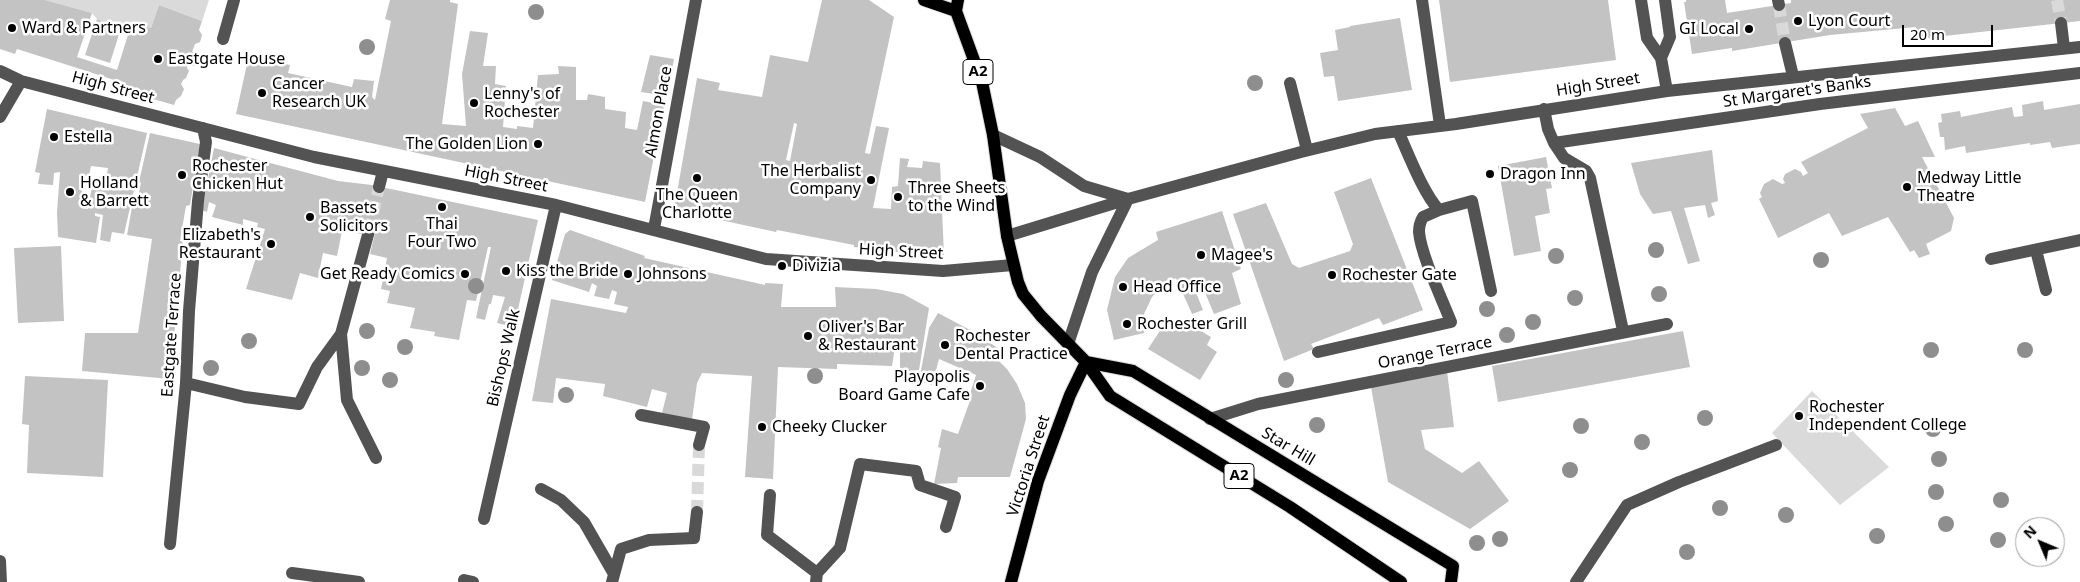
<!DOCTYPE html>
<style>
body{margin:0}
#map{position:relative;width:2080px;height:582px;overflow:hidden;background:#fff;font-family:"Noto Sans",sans-serif}
canvas{display:block}
.north{position:absolute;left:2015px;top:517px;width:50px;height:50px;box-sizing:border-box;background:#fff;border:1px solid #999;border-radius:50%;rotate:315deg;font-size:14px;font-weight:700;line-height:20px;text-align:center;color:#000}
.north::after{content:'';display:block;margin:auto;width:18px;height:22px;background:#000;clip-path:polygon(50% 0,100% 100%,50% 72%,0 100%)}
.scale{position:absolute;left:1902px;top:25px;width:91px;height:22px;box-sizing:border-box;border:2px solid #000;border-top:0;padding-left:6px;font-size:15px;line-height:18px;white-space:nowrap;color:#000;-webkit-text-stroke:4px #fff;paint-order:stroke}
</style>
<div id="map">
<canvas width="2080" height="582"></canvas>
<div class="north">N</div>
<div class="scale">20 m</div>
</div>
<script>
const context = document.querySelector('canvas').getContext('2d');
context.lineJoin = 'round';
function fillPath(path, color) { context.fillStyle = color; context.fill(path, 'evenodd'); }
function strokePath(path, color, width, dash) { context.strokeStyle = color; context.lineWidth = width; context.lineCap = dash ? 'butt' : 'round'; context.setLineDash(dash || []); context.stroke(path); }
function drawText(font, color, halo, rows, align = 'center') {
  context.font = font + ' "Noto Sans",sans-serif'; context.lineWidth = 5; context.setLineDash([]); context.textBaseline = 'middle'; context.strokeStyle = halo; context.fillStyle = color; for (const [text, x, y, turn = 0] of rows) {
    context.save(); context.translate(x, y); context.rotate((+turn || 0) * Math.PI / 180); context.textAlign = isNaN(turn) ? turn : align; if (halo) context.strokeText(text, 0, 0); context.fillText(text, 0, 0); context.restore();
  }
}
fillPath(new Path2D(`
 M45,0H209L202,21L159,5L151,28L132,22L121,28L97,19L92,13Z
 M1812,391L1889,467L1840,505L1772,433Z`), '#dadada');
fillPath(new Path2D(`
 M0,0H45L92,13L77,57L117,70L132,22L151,28L159,5L202,21L199,30L202,35L200,42L195,44L192,52L199,54L194,66L188,64L187,68L189,71L186,78L183,80L181,84L184,89L181,96L176,100L174,105L112,87L114,80L74,67L17,49L15,54L0,49Z
 M390,0H450V2L458,4L442,124L466,126L462,74L470,31L488,33L483,66H496L495,84L506,86L503,127L517,129V126L533,128L538,75L559,74L558,66L576,67V100H587L588,94L605,97V109L626,112L625,128L637,130L643,101L664,105L645,202L236,114L249,55L290,65L288,73L352,87L354,79L374,81L372,97L375,100L391,21L385,19Z
 M822,0H869L894,17L865,153L870,154L876,126L889,128L873,208L891,209L892,187L898,186L900,158L909,159L907,167L922,168L923,161L940,163L944,255H924L854,247V245L777,230L776,232L674,210L697,78L720,83L718,90L762,97L770,55L808,62ZM794,123L797,124L790,161L786,160Z
 M1439,0H1608L1616,60L1450,82Z
 M1686,0H1725L1727,13L1791,3V0H2080V21L1917,39L1916,27L1830,35L1732,51V48L1692,54L1684,2H1686Z
 M1400,18L1412,90L1338,101L1334,76L1324,77L1320,53L1338,50L1335,30L1350,27V26Z
 M97,19L121,28L110,63L85,55Z
 M650,55L674,59L667,96L641,92Z
 M2043,101L2044,110L2080,104V144L2052,148L2050,142L2030,145V143L1966,153L1965,146L1945,150L1944,137H1940L1938,123L1942,122L1941,114L1960,111L1961,117L2012,107L2014,117L2023,116L2022,105Z
 M1895,108L1905,126L1918,121L1935,157H1922L1954,218L1951,231L1926,244L1930,254L1919,258L1914,250L1910,252L1888,217L1842,236L1829,213L1778,238L1759,199L1762,197L1760,193L1764,184L1773,179L1782,184L1785,183L1783,179L1785,174L1795,169L1801,172L1803,176L1808,173L1801,162L1868,128L1860,114Z
 M47,109L147,133L124,234L112,232L110,242L100,240L103,215L95,213V216L100,217L96,243L58,237L57,212L60,172L54,173L53,185L38,184L40,173L35,172ZM91,166L108,168L106,181L93,180L88,209L81,208L83,175L89,176Z
 M150,133L200,144L190,205L186,206L180,241H183L170,379L82,371L85,333H138L152,239L127,235L132,207L135,209L141,183L139,182Z
 M214,148L338,181L372,185L538,220L514,327L497,323L505,297L493,295L491,304H489L485,320L476,318L491,247H488L476,301L467,300L459,340L434,336L435,332L410,328L415,308L387,303L390,291L381,289L387,258L370,254L375,233L363,230L362,234L342,231L337,256L323,253L318,278L300,273L292,300L246,289L265,229L257,227L258,223L243,219V225L212,217L216,205L209,202L207,212L202,210Z
 M1712,150L1718,201L1711,203L1715,215L1708,218L1705,205L1684,208L1700,261L1688,264L1671,211L1653,214L1640,194L1631,163Z
 M1546,157L1552,188L1546,189L1550,213L1535,216L1541,251L1514,256L1498,166Z
 M1371,178L1423,310L1383,325L1379,318L1311,344L1314,349L1284,361L1233,214L1266,203L1292,264L1299,268L1350,251L1353,244L1334,192Z
 M1222,211L1241,269L1232,273L1241,304L1214,314L1199,278L1191,280L1203,310L1192,314L1176,278L1162,286L1152,297L1144,314V333L1114,340L1107,310L1115,277L1128,258L1158,240L1156,232Z
 M570,230L645,256L644,258L765,285V283L783,284L781,307H836L835,287L876,289L903,294L929,308L919,370L900,372V342L896,341L892,366L837,364V369L778,367L773,479L745,477L752,376L702,373L697,383L692,420L662,413L667,393L652,389L647,407L603,396L605,384L556,378L553,403L532,401L551,299L626,313L628,307L614,304L617,292L612,290L609,299L594,296L597,286L592,283L589,292L552,280L565,234Z
 M61,246L64,321L18,323L14,248Z
 M938,313L972,331L1001,350L998,360L1007,369L1017,384L1025,403L1026,419L1010,477H958L957,483L934,484L941,448L938,447L942,429L958,434L971,398L969,397L976,375L939,359L932,385L919,381L929,328Z
 M1167,320L1186,332L1191,325L1211,337L1207,345L1217,352L1200,380L1148,349Z
 M1683,331L1690,367L1498,402L1492,366Z
 M1447,371L1454,427L1421,430L1425,449L1462,473L1479,461L1509,501L1470,529L1388,482L1371,387Z
 M25,376L108,380L103,477L27,473L29,425L22,424Z`), '#c3c3c3');
strokePath(new Path2D(`
 M2057,0L2061,23
 M1779,5L1785,43
 M369,231L379,187
 M697,512L699,445`), '#d9d9d9', 12, [12, 6]);
const major = new Path2D(`
 M924,0L956,11
 M958,0L956,11L982,82L993,135L1007,236L1018,282L1023,294L1041,316L1086,362L1110,396L1290,507L1401,582
 M1086,362L1133,371L1453,566L1451,582
 M1011,582L1038,481L1070,395L1086,362`);
strokePath(major, '#dbdbdb', 14);
strokePath(new Path2D(`
 M1422,0L1440,125
 M1641,0L1647,38L1661,58L1667,91
 M1778,0L1779,5
 M2061,23L2064,48
 M223,39L234,0
 M1785,43L1793,76
 M1661,58L1670,37L1665,0
 M0,71L21,81L314,157L556,205L766,259L943,271L1013,265
 M1290,83L1307,150
 M1544,109L1548,129L1554,143L1820,104L2080,73
 M0,117L21,81
 M1398,131C1408,153 1423,193 1439,210L1472,201L1491,291
 M993,135L1040,157L1084,186L1128,199
 M1554,143L1564,158L1586,171L1590,178L1622,326
 M379,187L383,171
 M654,229L696,0
 M1007,236L1128,199L1301,152L1375,134L1456,124L1667,91L2080,47
 M2036,250L2046,290
 M1991,259L2080,240
 M341,334L347,400L376,458
 M1068,344L1092,272L1128,199
 M1318,352L1451,322C1442,299 1421,255 1419,232C1419,226 1420,222 1423,217L1439,210
 M186,383L245,397L299,404L317,367L341,334L369,231
 M641,415L704,427L699,445
 M1210,419L1258,404L1667,324
 M541,489L561,500L584,522L614,574
 M770,495L767,535L817,573L816,582
 M484,519L556,205
 M170,544L186,383L189,311L198,201L206,142L203,128
 M0,561L1,582
 M292,573L359,582
 M817,573L840,548L860,464L916,471L920,485L955,497L946,527
 M464,580L473,582
 M612,582L621,549L649,540L694,538L697,512
 M1576,582L1627,505L1679,482L1776,445`), '#535353', 12);
strokePath(major, '#000', 12);
context.fillStyle = '#8e8e8e';
for (const [x, y] of [
 [536,12],
 [367,47],
 [1255,83],
 [1656,250],
 [1556,256],
 [1821,260],
 [476,286],
 [1659,294],
 [1575,298],
 [1487,309],
 [1533,322],
 [367,331],
 [1507,335],
 [249,341],
 [405,347],
 [1931,350],
 [2025,350],
 [211,368],
 [362,368],
 [815,376],
 [390,380],
 [1286,380],
 [566,395],
 [1705,418],
 [1317,425],
 [1581,426],
 [1933,429],
 [1642,442],
 [1939,459],
 [1570,470],
 [1936,492],
 [2001,500],
 [1720,508],
 [1786,515],
 [1946,524],
 [1877,536],
 [1500,539],
 [1998,540],
 [1477,543],
 [1687,552]
]) { context.beginPath(); context.arc(x, y, 8, 0, 2 * Math.PI); context.fill(); }
for (const [x, y, r, color] of [
 [1798,21,5,"#000"],
 [12,28,5,"#000"],
 [1749,29,5,"#000"],
 [158,59,5,"#000"],
 [262,93,5,"#000"],
 [474,103,5,"#000"],
 [54,137,5,"#000"],
 [538,144,5,"#000"],
 [1490,174,5,"#000"],
 [182,175,5,"#000"],
 [697,178,5,"#000"],
 [871,180,5,"#000"],
 [1907,187,5,"#000"],
 [70,192,5,"#000"],
 [898,197,5,"#000"],
 [442,207,5,"#000"],
 [310,217,5,"#000"],
 [271,244,5,"#000"],
 [1201,255,5,"#000"],
 [782,266,5,"#000"],
 [506,271,5,"#000"],
 [465,274,5,"#000"],
 [628,274,5,"#000"],
 [1332,275,5,"#000"],
 [1123,287,5,"#000"],
 [1127,324,5,"#000"],
 [808,336,5,"#000"],
 [945,345,5,"#000"],
 [980,386,5,"#000"],
 [1799,416,5,"#000"],
 [762,427,5,"#000"]
]) { const dot = new Path2D(); dot.arc(x, y, r, 0, 2 * Math.PI); context.fillStyle = color; context.fill(dot); strokePath(dot, '#fff', 2); }
for (const [x, y, w] of [
 [978,72,30],
 [1239,476,30]
]) { const box = new Path2D(); box.roundRect(x - w / 2, y - 12.5, w, 25, 4); context.fillStyle = '#fff'; context.fill(box); strokePath(box, '#000', 1); }
drawText('bold 15px', '#000', null, [
 ["A2",978,72],
 ["A2",1239,476]
]);
drawText('16px', '#000', '#fff', [
 ["Lyon Court",1808,21],
 ["Ward & Partners",22,28],
 ["GI Local",1739,29,"right"],
 ["Eastgate House",168,59],
 ["Cancer",272,84],
 ["Research UK",272,102],
 ["Lenny's of",484,94],
 ["Rochester",484,112],
 ["Estella",64,137],
 ["The Golden Lion",528,144,"right"],
 ["Rochester",192,166],
 ["Chicken Hut",192,184],
 ["The Herbalist",861,171,"right"],
 ["Company",861,189,"right"],
 ["Dragon Inn",1500,174],
 ["Medway Little",1917,178],
 ["Theatre",1917,196],
 ["Holland",80,183],
 ["& Barrett",80,201],
 ["Three Sheets",908,188],
 ["to the Wind",908,206],
 ["The Queen",697,195,"center"],
 ["Charlotte",697,213,"center"],
 ["Bassets",320,208],
 ["Solicitors",320,226],
 ["Thai",442,224,"center"],
 ["Four Two",442,242,"center"],
 ["Elizabeth's",261,235,"right"],
 ["Restaurant",261,253,"right"],
 ["Magee's",1211,255],
 ["Divizia",792,266],
 ["Kiss the Bride",516,271],
 ["Get Ready Comics",455,274,"right"],
 ["Johnsons",638,274],
 ["Rochester Gate",1342,275],
 ["Head Office",1133,287],
 ["Rochester Grill",1137,324],
 ["Oliver's Bar",818,327],
 ["& Restaurant",818,345],
 ["Rochester",955,336],
 ["Dental Practice",955,354],
 ["Playopolis",970,377,"right"],
 ["Board Game Cafe",970,395,"right"],
 ["Rochester",1809,407],
 ["Independent College",1809,425],
 ["Cheeky Clucker",772,427]
], 'left');
drawText('16px', '#000', '#fff', [
 ["High Street",1598,85,-9],
 ["High Street",113,88,15],
 ["St Margaret's Banks",1797,92,-8],
 ["Almon Place",659,112,-80],
 ["High Street",506,179,11],
 ["High Street",901,252,3],
 ["Eastgate Terrace",172,335,-86],
 ["Orange Terrace",1435,353,-11],
 ["Bishops Walk",504,358,-77],
 ["Star Hill",1288,447,31],
 ["Victoria Street",1029,466,-72]
]);
</script>
